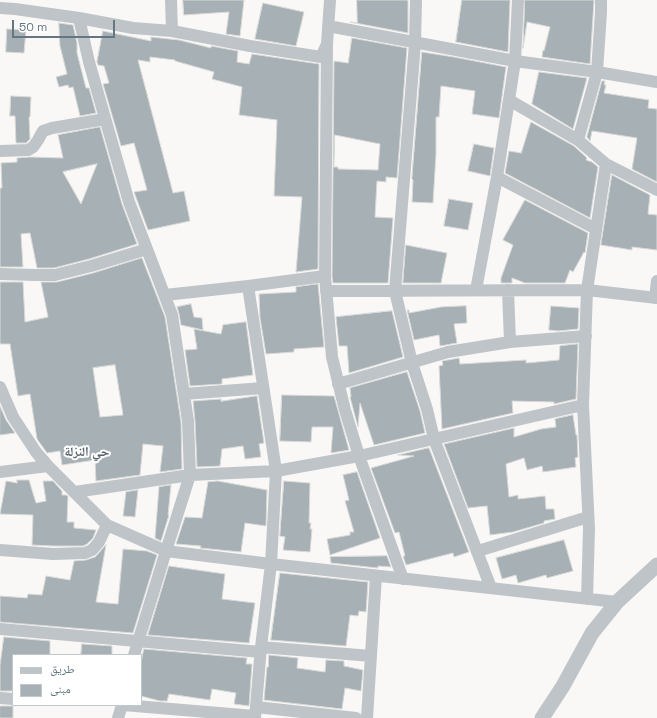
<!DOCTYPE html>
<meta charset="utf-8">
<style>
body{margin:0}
#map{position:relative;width:657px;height:718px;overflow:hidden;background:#f9f8f6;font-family:"Space Grotesk","Noto Naskh Arabic",sans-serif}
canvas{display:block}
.legend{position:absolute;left:12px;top:654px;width:130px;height:52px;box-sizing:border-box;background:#fff;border:1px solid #c1c8cc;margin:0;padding:5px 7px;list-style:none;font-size:12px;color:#647680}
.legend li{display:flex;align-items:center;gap:8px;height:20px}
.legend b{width:20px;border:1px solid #c1c8cc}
.scale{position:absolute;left:12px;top:20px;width:103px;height:18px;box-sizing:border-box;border:2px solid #647680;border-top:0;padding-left:5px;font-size:12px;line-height:14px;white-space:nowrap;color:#647680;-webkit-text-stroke:3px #fff;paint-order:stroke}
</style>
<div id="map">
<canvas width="657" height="718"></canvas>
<ul class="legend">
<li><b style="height:5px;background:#bfc4c8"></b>طريق</li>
<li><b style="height:11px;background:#a6b0b5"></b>مبنى</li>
</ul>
<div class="scale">50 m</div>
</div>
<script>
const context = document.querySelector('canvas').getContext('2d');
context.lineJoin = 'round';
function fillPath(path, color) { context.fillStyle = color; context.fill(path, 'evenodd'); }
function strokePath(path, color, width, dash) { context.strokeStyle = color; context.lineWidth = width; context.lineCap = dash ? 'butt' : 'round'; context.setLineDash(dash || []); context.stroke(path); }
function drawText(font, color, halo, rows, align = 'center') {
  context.font = font + ' "Space Grotesk","Noto Naskh Arabic",sans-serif'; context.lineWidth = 4; context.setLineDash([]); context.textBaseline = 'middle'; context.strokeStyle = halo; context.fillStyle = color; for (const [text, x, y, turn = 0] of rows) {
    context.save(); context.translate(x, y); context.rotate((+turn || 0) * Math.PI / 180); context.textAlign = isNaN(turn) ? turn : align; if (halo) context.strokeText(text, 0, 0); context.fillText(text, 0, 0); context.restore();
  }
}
const building = new Path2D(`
 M183,0H244L240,36L226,34L229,12L184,15Z
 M357,0H408V33L350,22L357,23Z
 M462,0H510L508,52L456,42Z
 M525,0H594L590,64L542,57L543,50L544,51L550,27L527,22L523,48Z
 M263,3L304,12L296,46L255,39Z
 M59,23L73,25L77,43V53L86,88H89L96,113L80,116L73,87L69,88L68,85L59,87L56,77L67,74L60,46Z
 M7,29L26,30L24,53L6,52Z
 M103,31L151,41V37L179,40L211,48V46L238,51L237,62L249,64L252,54L319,64L318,269L296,272L302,197L274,196L277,120L239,115L242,87L212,79L214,72L175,61V60L150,57V62L138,60L173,193L184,191L190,221L148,230L134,192L147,190L134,143L121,146L103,84L109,83L104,66L98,65L97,62Z
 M352,38L407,48L397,178L386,177V182L377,181L375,217L393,218L388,283H333L332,276L334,61L348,63ZM335,135L380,144L378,170L338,169V167H334Z
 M422,52L454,57L506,67L499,118L472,114L475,91L441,86L439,117H436V154L433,203L412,202L413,180L412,179Z
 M539,72L587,78L573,129L532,104Z
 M602,81H605L604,85H606L604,93L649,100L648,108L657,109V182L632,169L637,138L592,131L590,141L587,137Z
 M11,96L31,97L30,117H29L30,139L26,143H16L15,116H10Z
 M531,122L574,146L587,158L586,160L592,162L598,167L590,218L505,173L509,151L521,153Z
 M100,127L122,204L137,244L89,259L54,268H37L30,233L21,234L23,267H0V188H2L1,163L17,162V158L30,157L63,158L58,135ZM97,164L81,204L63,172Z
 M474,144L494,148L490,176L468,171Z
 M612,175L650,195L648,214L657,215V250L632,247V250L601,245Z
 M449,199L473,203L468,230L444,226Z
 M525,200L588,233L585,253L584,252L573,272L570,270L565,283H525L512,278V283H501V278L513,245L503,240Z
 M406,245L447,253L441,283H403Z
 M142,258L165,317L181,422L182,469L160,472L163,446L143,444L140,475L96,481L95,460L62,465L60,451L47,453L37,439L30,394L18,396L10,344H0V282H23L25,322L48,317L41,282H57L93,273ZM115,365L123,415L100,417L93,368Z
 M318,284L324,347L294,349V352L266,354L260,318L259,294L296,292V287Z
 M191,304L194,317L202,318L203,330L181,325L179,314L177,307Z
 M466,306L467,323L454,324L457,343L440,346L439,335L414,340L407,310H409V313L441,307Z
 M551,306L579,308L578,329L558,331L549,330Z
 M392,311L403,357L349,373L347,346H339L336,317Z
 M246,322L253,375L222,379V384L190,386L185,350L197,349L194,329L221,334L223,325Z
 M578,344L576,399L554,404V402L512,401L513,413L442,429L439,366L443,365L442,361L459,358L460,364L526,360V363L559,360L560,346Z
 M407,372L420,411L425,433L374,445L360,403L358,427L350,397H351L350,388Z
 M282,395L334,396L349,450L331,453L333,427H312L311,442L280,441Z
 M257,396L264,443L259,444L261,457L245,459L243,446L222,449L220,466L197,467L195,421L193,401L221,399V401Z
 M0,406L6,420L15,433L0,435Z
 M573,415L576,435H577L578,457L575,458L576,467L543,472L542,466L527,470L524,458L506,464L509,497L518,495V499L545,496L546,509H554L555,519L544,521V523L513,532L490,535L487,506L468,508L444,444L514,428V437L541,429L556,427L555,419Z
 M429,448L469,552L454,557L453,553L406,565L403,556H405L399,532L395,533L371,468L414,456L398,455Z
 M357,472L380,538L330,555L327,539L350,535V532H354L345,501L349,500L343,475Z
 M17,480H29L36,503L46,501L43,481H53L62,491V495H66L68,496L67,522H74V528L96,530L93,538L87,544L83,546H53L32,545L33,515L0,514L6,481L17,483Z
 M218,481L267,490L266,526L245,523L241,552L200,548L201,546L176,544L185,517L202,518L208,482Z
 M284,481L310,483L309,523H311L310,529H312L310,552L283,550L285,537L280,536Z
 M171,485L168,515H169L161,541L155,538L159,487Z
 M138,490L135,517L123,516L126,492Z
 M564,540L573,571L547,578L546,575L518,583L516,575L502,579L496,558Z
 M106,545L96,602L118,604L123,549L147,551L157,555L133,633L0,622V596L27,598L28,594L42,595L46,576L70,580L74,561L86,560L95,557Z
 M387,556L391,567L378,566V568L331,563L330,557Z
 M169,566L225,574L222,599L255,603L249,643L148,635Z
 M280,573L368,582L366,612L359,611L358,616L350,615L346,646L271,640Z
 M4,637L50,641V655H13V691H0V666Z
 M82,644L112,646V655H81Z
 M144,649L247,658L246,664H252L249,706L234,704L236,693L212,689L210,700L169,694L167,701H160L141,696V663Z
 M269,655L298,658L297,668L325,672L326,660L344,661V666L363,670L361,691L345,688L342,709L264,700L267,667H268Z
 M0,706H13V718H0Z`);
fillPath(building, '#a6b0b5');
strokePath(building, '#dadad8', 1);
strokePath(new Path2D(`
 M171,0L172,31
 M330,0L327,44L325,276L332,357L345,410L359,456L403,579
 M416,0L415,43L395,291L412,363L427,409L434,439L491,588
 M0,8L15,9L79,18L133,28L172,31L250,46L321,57L327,44
 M79,18L89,62L129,202L172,315L188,421L190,475L166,551L134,655
 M328,26L515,61L597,72L657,82
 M509,100L578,140L606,164L657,190
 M578,140L597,72L601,12V0
 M0,151L28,150L33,147L38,140L43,131L52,128L105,119
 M497,177L596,229
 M0,274L36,275H55L91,266L147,249
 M248,286L276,471L271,564L261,647L255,718
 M476,290L497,177L515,61L518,0
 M508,290L510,342
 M326,291L587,290L657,298
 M165,295L248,286L325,276
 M655,298L657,281
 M338,384L448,352L510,342L586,336
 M0,387L13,417L36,452L48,466L107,525L166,551L271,564L617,602
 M184,394L263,388
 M0,472L48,466
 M75,492L190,475L276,471L359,456L583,405
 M0,550L53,554L85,553L92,550L99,542L107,525
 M478,551L588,517
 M587,599L589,529L583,405L587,290L606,164
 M0,629L261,652
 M261,647L371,656
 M0,698L13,699
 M123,705L255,716
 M256,707L356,718
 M118,718L122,705
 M367,718L376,576`), '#bfc4c8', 12);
strokePath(new Path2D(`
 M542,718L563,686L592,633L617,602L657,565`), '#bfc4c8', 15);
drawText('bold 13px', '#56636c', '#fff', [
 ["حي النزلة",87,452]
]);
</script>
